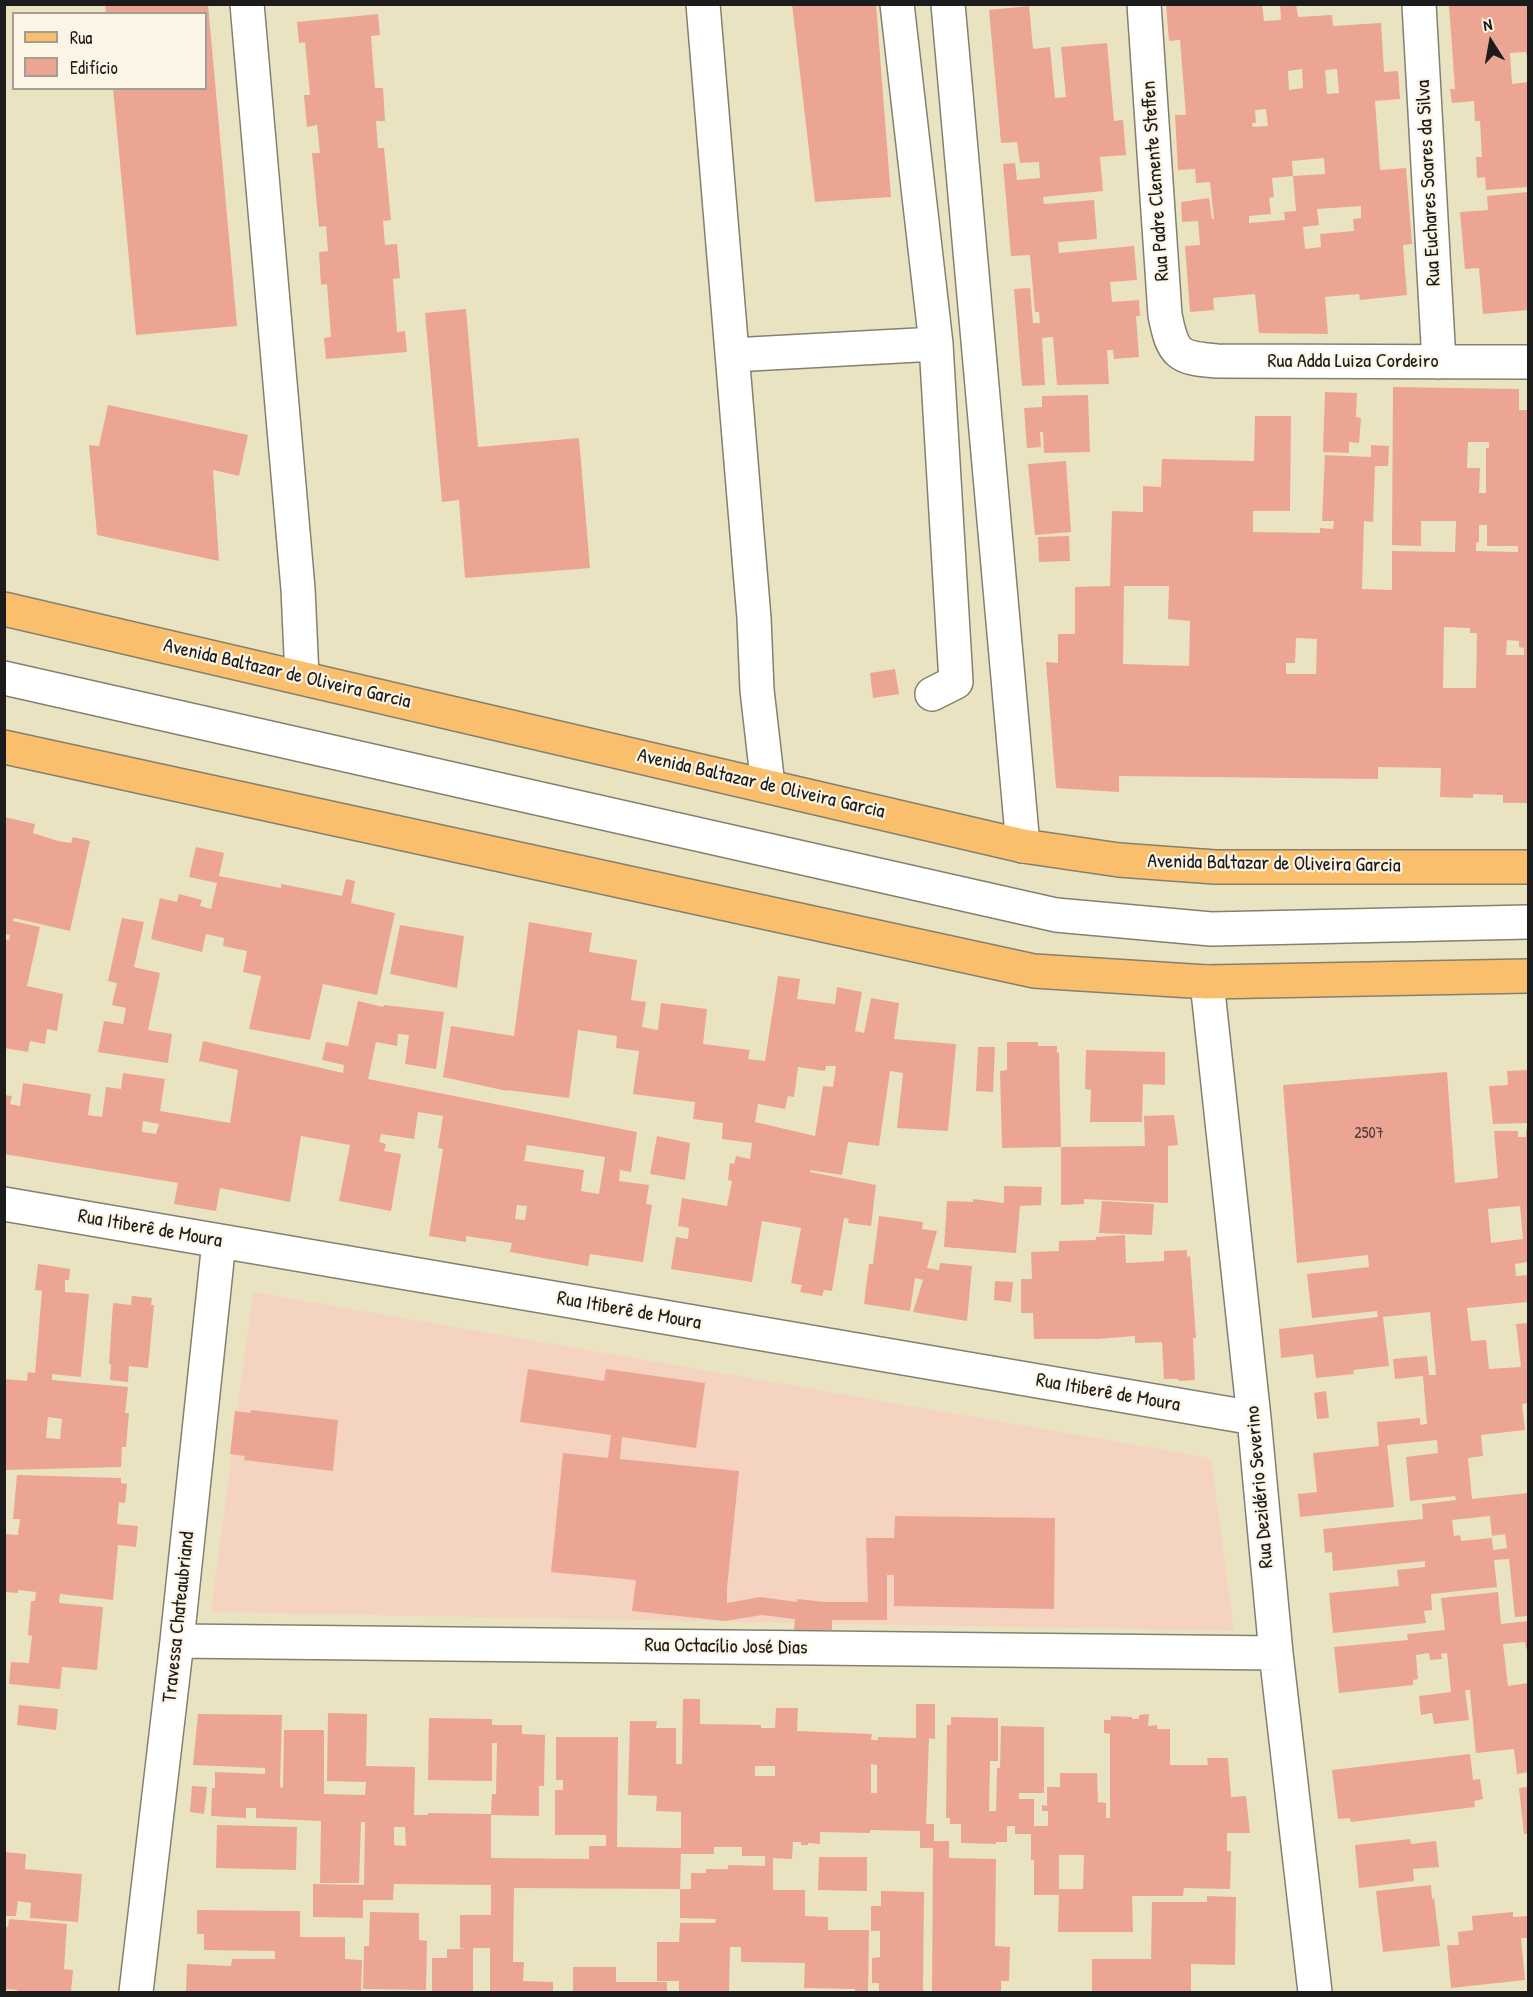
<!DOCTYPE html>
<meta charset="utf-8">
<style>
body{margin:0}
#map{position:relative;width:1533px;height:1997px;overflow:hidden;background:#eae3c2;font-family:"Patrick Hand",sans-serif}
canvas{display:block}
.frame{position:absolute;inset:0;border:6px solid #1c1c1c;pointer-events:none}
.legend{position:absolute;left:12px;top:12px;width:195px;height:78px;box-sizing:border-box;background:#fcf5e5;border:2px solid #a29e95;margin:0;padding:8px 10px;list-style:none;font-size:18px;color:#1c1c1c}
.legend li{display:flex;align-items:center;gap:12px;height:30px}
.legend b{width:30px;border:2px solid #a29e95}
.north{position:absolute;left:1461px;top:12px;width:60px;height:60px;-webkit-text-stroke:4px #fcf5e5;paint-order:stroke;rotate:349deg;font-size:16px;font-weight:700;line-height:24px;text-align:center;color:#1c1c1c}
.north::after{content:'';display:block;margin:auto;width:21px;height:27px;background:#1c1c1c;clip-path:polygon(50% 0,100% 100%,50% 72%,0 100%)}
</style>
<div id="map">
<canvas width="1533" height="1997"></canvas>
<div class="frame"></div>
<ul class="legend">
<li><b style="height:8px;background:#f9bf6d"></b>Rua</li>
<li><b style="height:16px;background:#eca593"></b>Edifício</li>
</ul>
<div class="north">N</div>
</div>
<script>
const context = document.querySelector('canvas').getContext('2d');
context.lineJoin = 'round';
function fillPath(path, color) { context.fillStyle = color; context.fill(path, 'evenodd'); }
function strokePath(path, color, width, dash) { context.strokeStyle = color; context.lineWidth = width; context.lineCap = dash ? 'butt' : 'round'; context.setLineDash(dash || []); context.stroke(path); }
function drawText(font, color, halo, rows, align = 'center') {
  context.font = font + ' "Patrick Hand",sans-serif'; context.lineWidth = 4.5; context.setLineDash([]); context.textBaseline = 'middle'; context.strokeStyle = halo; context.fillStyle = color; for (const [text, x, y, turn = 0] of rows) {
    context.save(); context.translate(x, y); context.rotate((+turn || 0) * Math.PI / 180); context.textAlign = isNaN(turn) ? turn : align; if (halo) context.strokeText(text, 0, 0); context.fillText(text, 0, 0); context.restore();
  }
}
fillPath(new Path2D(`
 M253,1292L1211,1458L1234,1631L211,1612Z`), '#f4d3c0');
fillPath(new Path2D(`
 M105,4H208L237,326L136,335L113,88H206V14H106Z
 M792,4H876L891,197L815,202Z
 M1166,4H1262L1264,21L1281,20L1280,4H1296L1298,17L1332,15L1333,26L1381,23L1384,72L1398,71L1400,99L1375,101L1380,170L1406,168L1412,244L1403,245L1407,295L1360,300L1359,294L1325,297L1328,334L1259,333L1255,294L1213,298L1214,310L1190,312L1185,246L1200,245L1198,221L1182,222L1181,202L1209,198L1212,219H1214L1210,182L1196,183L1195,169L1178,170L1175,115H1186L1180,40L1169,41ZM1302,69L1303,88L1289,90L1288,71ZM1337,69L1339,93L1327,94L1325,70ZM1266,109L1268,126L1253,127L1252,123H1256L1255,110ZM1324,158L1325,174L1293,176L1296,211L1284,212L1285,220L1249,223V216L1271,214L1269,198L1274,197L1272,178L1293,176L1292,161ZM1361,206V218L1353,219L1354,231L1320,234L1321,247L1305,249L1303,227L1319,225L1317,209Z
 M1477,4H1528V57H1527L1526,52L1510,53L1512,84L1528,82V187L1486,190L1485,177L1477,178L1476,157H1482L1480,121H1475L1474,101L1452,103L1450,89H1455L1449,6Z
 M1029,6L1033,49L1050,47L1055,98L1066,97L1061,47L1107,43L1114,121L1123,120L1126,155L1100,157L1103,191L1043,197L1044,204L1094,200L1097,239L1058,242L1059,253L1134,246L1137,280L1110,282L1112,302L1139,300L1140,316H1136L1139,357L1114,359L1113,350H1107L1109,384L1057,385L1053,337L1042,338L1045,385L1022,386L1014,289L1030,288L1033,323H1040L1039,312H1035L1030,255L1011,256L1003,164L1015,163L1017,180L1040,178L1039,162L1020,163L1017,142L1001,143L989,10Z
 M378,14L380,35L371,36L375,88H383L385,121H376L378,148H384L391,220L383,221L385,245L397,244L400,278L393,279L397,332L405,331L407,352L326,359L324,338L331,337L327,284L321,285L319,252L328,251L326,226L319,227L312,153H320L317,125L307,127L304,95H310L305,42L299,43L297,22Z
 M1528,192V310L1483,314L1479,268L1465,269L1460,212L1488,210L1487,196Z
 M466,309L478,447L579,438L590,568L465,578L459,500L442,502L425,313Z
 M1393,387L1519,389V410H1528V803H1503V795L1473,794V798L1440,797L1441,768L1378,767V779L1119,776V792L1056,788L1046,662L1058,663V634H1075V587L1110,586L1112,511L1143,512V486L1161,487L1162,459L1254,461L1255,416H1291L1290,511H1253V532L1320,533V528L1333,529L1334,521H1322L1325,455L1371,457V445L1389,446L1388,466H1375L1373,522L1364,521L1362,589L1392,590V551L1455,552L1456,521H1421V546L1392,545ZM1468,442H1489V448H1486V493H1479L1480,468H1467ZM1479,525H1487V546H1518V552L1476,551V543L1479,542ZM1124,586H1169L1168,619L1190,621L1189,666L1123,664ZM1444,627L1470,628V633H1477L1476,688H1443ZM1296,638L1317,639L1316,674H1286V663H1295ZM1507,640L1519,641V647L1524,648V655H1506Z
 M1325,392L1357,393L1356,417L1361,418L1359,443L1349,442V453L1323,452Z
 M1088,395L1090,452L1044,453L1043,432H1040L1041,447L1027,448L1024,408L1042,407V396Z
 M108,405L248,435L239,476L213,470L219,561L97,535L89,445L99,446Z
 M1066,461L1071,532L1035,535L1028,464Z
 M1069,536L1070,561L1039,562L1038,537Z
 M895,669L899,694L873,698L870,673Z
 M4,817L35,824L33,833L58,841L71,843L73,837L90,841L70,931L14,918L13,921L40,927L27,986L63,994L57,1031L47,1029L45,1044L30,1041L28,1052L4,1048V939L9,940L10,935L4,934Z
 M196,847L224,853L219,876L281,888V884L342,896L346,879L355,881L351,903L395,913L377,995L323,984L310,1040L249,1029L261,976L243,972L247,951L223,946L224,938L206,934L202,952L151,939L160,898L177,902L179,894L202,900L200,906L211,909L217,883L189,877Z
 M122,918L144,922L134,967L160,973L148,1030L172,1034L168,1063L98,1052L104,1021L123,1024L126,1008L112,1005L117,983L108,981Z
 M529,922L592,933L589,952L637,960L631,1000L646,1002L642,1027L658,1030L661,1003L707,1009L703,1044L750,1050L748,1059L765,1061L778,976L800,979L797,999L835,1004L837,987L862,992L855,1031L864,1033L871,998L899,1003L894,1039L956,1044L948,1131L897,1128L903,1073L890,1071L879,1146L848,1142L842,1175L810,1170V1172L876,1185L871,1226L848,1223L849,1219L844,1218L832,1291L824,1290L822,1296L800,1292L802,1285L791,1283L801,1228L762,1221L752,1282L671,1269L676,1237L688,1239L689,1228L678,1226L682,1198L727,1206L732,1181L728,1180L730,1163L734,1164L736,1156L750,1159L752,1143L722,1139L723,1123L693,1119L695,1102L633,1094L639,1051L616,1048L617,1036L578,1030L569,1098L507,1090V1091L443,1077L451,1026L514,1036ZM826,1066H836L833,1087L823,1086L815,1136L755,1122L758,1104L785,1109L788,1096L794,1097L798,1067L825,1071Z
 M400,925L464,936L457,988L390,974Z
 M358,1001L383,1007L384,1005L444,1012L436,1069L405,1064L409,1035L398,1034L397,1046L376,1042L368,1079L637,1132L631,1172L620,1170L619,1181L649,1185L646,1204L652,1205L643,1262L590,1254L588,1266L510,1252L512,1243L466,1236V1242L429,1236L443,1149L438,1148L443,1116L418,1112L414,1139L381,1134L379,1142L386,1144L384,1151L401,1154L391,1211L339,1201L350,1145L301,1136L290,1202L220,1188L216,1211L174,1204L178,1183L4,1154V1095L12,1096L10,1104L20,1106L23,1083L91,1094L88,1115L102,1117L106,1087L121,1089L123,1073L165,1079L160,1111L230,1123L238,1070L199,1061L203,1041L343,1073L344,1065L322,1060L326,1042L348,1046ZM143,1121L159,1124L156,1134L142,1132ZM527,1145L605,1157L599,1194L581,1191L584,1170L524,1161ZM517,1205L527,1206L525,1220L515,1219Z
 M1007,1042H1038V1046H1057V1053L1059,1052L1061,1147L1002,1148L1000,1071L1007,1070Z
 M978,1047H995L993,1092L976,1091Z
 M1086,1050L1165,1052V1085L1143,1084L1142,1122H1090L1091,1090L1085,1089Z
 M1528,1070V1123L1493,1124L1489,1086L1508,1085L1507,1071Z
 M1447,1072L1455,1183L1498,1178L1494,1131H1518V1137H1526V1129H1528V1262L1515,1264L1516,1276L1528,1275V1302L1467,1308L1471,1341L1486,1340L1489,1369L1521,1367L1516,1324L1528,1323V1403L1522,1404L1525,1430L1481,1435L1483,1456L1468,1458L1472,1499L1528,1493V1616L1515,1617L1509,1559L1494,1560L1497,1587L1431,1594L1432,1610L1424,1611L1426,1623L1333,1633L1329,1593L1399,1586L1397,1570L1425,1567V1561L1333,1571L1332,1552L1325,1553L1323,1529L1423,1519L1422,1504L1456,1500L1455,1496L1410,1501L1406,1457L1438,1453L1437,1440L1387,1445L1394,1507L1300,1517L1298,1494L1317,1492L1313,1453L1379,1446L1377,1422L1420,1418V1425L1427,1424L1423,1376L1395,1379L1393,1359L1427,1356L1429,1375H1436L1430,1312L1383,1317L1389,1366L1353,1370L1354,1374L1316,1378L1313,1354L1281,1358L1279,1329L1378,1317L1377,1311L1312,1318L1307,1274L1369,1267L1368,1255L1297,1263L1283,1085ZM1520,1206L1523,1239L1491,1243L1488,1209ZM1490,1516L1492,1536L1505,1534L1507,1548L1493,1550L1492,1538L1461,1541L1460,1535L1454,1536L1452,1520Z
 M1174,1115L1178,1145L1168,1146V1203L1084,1199V1204L1061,1205V1147L1145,1146L1144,1116Z
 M657,1136L690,1143L685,1180L650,1174Z
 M1004,1186L1042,1187L1041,1205L1020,1206L1016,1253L944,1247L947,1201L973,1202V1199L1004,1203Z
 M1102,1201L1154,1204L1152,1235L1099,1233Z
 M879,1216L923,1222L922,1229L937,1231L927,1268L939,1270L940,1263L972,1266L967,1321L913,1312L923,1280L915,1278L910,1311L864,1304L869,1264H873Z
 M1125,1235L1126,1263L1164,1261V1251L1187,1250V1257L1190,1256L1196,1338H1193L1195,1380L1179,1381L1178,1379H1164L1162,1342L1135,1343V1336L1097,1339H1034L1033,1313H1021V1279H1032L1031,1252L1059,1251V1241L1096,1240V1237Z
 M38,1264L70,1269L69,1280H65V1292L89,1294L81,1377L52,1374V1380L128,1387L125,1413H129L126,1447H122L121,1467L4,1470V1379L27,1381L28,1372L35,1373L42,1291L35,1290ZM48,1417L62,1419L60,1439L46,1438Z
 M995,1281L1013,1282L1011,1302L994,1300Z
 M132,1296L152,1298L151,1305H154L148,1368L129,1366L128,1382L110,1380L111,1364H109L113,1303L131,1305Z
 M528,1369L604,1381L606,1369L705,1383L696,1448L622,1437L620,1459L739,1471L727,1588V1603L760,1597L797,1602V1599L825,1602H868L866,1538H894L895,1516L1055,1518L1054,1609L894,1606V1575H887V1620H832V1630H794L795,1619L762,1615L725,1621L632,1611L636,1580L551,1572L563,1453L608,1458L611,1435L520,1422Z
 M1326,1391L1329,1418L1317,1419L1314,1393Z
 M251,1410L338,1420L333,1471L244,1460L245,1456L230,1454L235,1411L250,1413Z
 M17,1475L121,1478V1483L127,1484L125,1503L119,1502L117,1524L138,1526L136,1547L118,1545L113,1600L60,1594L59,1603L103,1607L97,1670L62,1667L60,1689L9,1684L11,1662L29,1663L32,1636L28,1635L31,1601H35L36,1592L18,1590V1593L4,1592V1534L18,1535L20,1519H13Z
 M1498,1592L1501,1624L1528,1621V1648L1526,1649L1525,1642L1503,1644L1508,1686L1528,1683V1772L1517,1774L1514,1749L1476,1753L1470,1690H1465L1469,1720L1434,1724L1432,1713L1421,1715L1419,1696L1451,1692L1447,1653L1441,1654L1442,1659L1430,1660L1429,1653L1416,1655L1418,1679L1413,1680V1685L1339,1693L1334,1647L1408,1640L1407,1634L1445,1630L1441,1598Z
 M683,1699H700V1724L761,1725V1728H775L776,1708H798L797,1731L872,1734L871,1740H878V1737L916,1738V1704H935V1739L929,1738L926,1824H934V1841H949V1858L996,1859L995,1946L1010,1947L1009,1981H1001V1992H932L933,1848H920V1831L870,1830V1833L820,1832V1844L808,1843V1845H801V1842H793L792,1859L773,1858V1890H805V1916L828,1917V1930H869L868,1992H855V1989L804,1988L805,1963L741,1962V1947H730L729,1992H679V1981H657V1942H679L680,1923H715L716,1919L680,1918V1889H691V1873H706V1869H728V1865L765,1866V1856H742V1847H714V1854H681L680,1889L514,1888L513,1962H524L523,1981L553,1982V1992H490V1948H473V1992H432V1958H447V1949H467L460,1948V1915H491V1885L394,1884L393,1900H363V1918L313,1917V1884L364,1885L365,1822H361L359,1883H320L321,1821L256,1818V1808H246V1818L211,1816L212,1788H215V1772L265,1774V1768L193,1765L198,1714L282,1715L280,1787L283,1788L284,1730H324V1794L365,1795L366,1782L327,1781L328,1713L367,1714L366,1766L415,1767L414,1815H428V1813L491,1814L492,1794H496L497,1743H492V1781L428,1780L429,1718L492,1719V1725H522V1734L545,1735L544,1786H539V1816L491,1815V1858L589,1859V1846H606V1835H555V1790H563V1780H556V1737H618L617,1847L681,1848V1812L656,1811L657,1796L628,1795L630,1721H657L656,1728H676V1764H682ZM871,1764L877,1765V1793H871ZM755,1766H775V1776H755ZM394,1827H405L406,1846L394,1845Z
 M19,1705L58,1709L56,1730L17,1725Z
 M1149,1714L1148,1726L1157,1725V1729H1170V1765H1208L1207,1758H1228L1231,1797L1246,1796L1250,1833H1227V1851H1231L1230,1889L1184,1888L1183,1896H1132L1133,1932H1058L1059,1895H1034V1860H1031V1834H1015V1826H1007V1842H996V1844L961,1843V1824H950V1818H946L947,1725H951V1717L998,1718V1761H990L989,1811H996L997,1768H1000L1001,1726L1044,1727V1793H1019V1799H1034V1826H1048V1811H1042V1805L1047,1806V1787H1060V1773H1097L1098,1802L1106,1803V1818H1110V1734L1104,1733V1720H1111V1716L1132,1717V1719H1139V1715ZM1059,1855H1084L1083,1889H1059Z
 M1470,1754L1473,1780L1480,1779L1483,1799L1474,1801L1475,1807L1351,1822L1350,1818L1338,1819L1332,1770Z
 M192,1786L207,1787L204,1814L190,1812Z
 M1528,1787V1834H1524L1519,1788Z
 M217,1825L297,1827L296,1870L216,1868Z
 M1410,1839L1411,1844L1436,1841L1439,1867L1413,1869L1414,1881L1359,1888L1355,1845Z
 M4,1852L26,1854L25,1869L82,1874L78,1922L30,1918L31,1903L18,1901L16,1916H4Z
 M819,1857H867V1891L818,1890Z
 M1431,1885L1432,1899L1434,1898L1440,1946L1383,1952L1376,1891Z
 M881,1891L924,1892L923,1992H879V1983H872V1958L880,1957V1931H871V1906H881Z
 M1207,1896L1236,1897L1235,1965L1191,1964V1992H1092V1959H1151L1152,1902H1207Z
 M197,1910L300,1911V1937H345V1959L362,1960L361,1992H186L187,1964L231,1966L232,1959H275V1951L204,1950V1934H197Z
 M370,1912L419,1913V1940L427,1941L426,1990L363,1989L364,1946H369Z
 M1513,1912V1917L1528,1916V1938H1521L1525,1980L1451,1988L1447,1945H1459L1458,1932L1473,1930L1472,1916Z
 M9,1919L67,1924L64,1969L73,1970L71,1992H17V1990L4,1989V1926L8,1927Z
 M573,1967H616V1982H667V1992H573Z`), '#eca593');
const minor = new Path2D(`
 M247,4L298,589L302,677
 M703,4L754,618L757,690L768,786
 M897,4L936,344
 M948,4L1023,846
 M1144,4L1165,315C1173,355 1178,358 1217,361L1528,362
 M1419,4L1439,362
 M732,355L936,344L956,682L932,694
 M4,678L1056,915L1211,929L1528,922
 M1207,982L1254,1418L1276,1653L1315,1992
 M4,1204L1254,1418
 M177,1641L1276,1653
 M136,1992L177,1641L219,1241`);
const major = new Path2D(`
 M4,609L1023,846L1119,860L1215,867H1528
 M4,747L1034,971L1207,982L1528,976`);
strokePath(minor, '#83806f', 36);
strokePath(major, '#83806f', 36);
strokePath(minor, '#fff', 33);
strokePath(major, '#f9bf6d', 33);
drawText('16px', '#503e3a', null, [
 ["2507",1369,1134]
]);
drawText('20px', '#1c1c1c', '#fcf5e5', [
 ["Rua Padre Clemente Steffen",1156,181,-94],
 ["Rua Euchares Soares da Silva",1429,183,-93],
 ["Rua Adda Luiza Cordeiro",1353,362],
 ["Avenida Baltazar de Oliveira Garcia",287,674,13],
 ["Avenida Baltazar de Oliveira Garcia",761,784,13],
 ["Avenida Baltazar de Oliveira Garcia",1274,864,1],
 ["Rua Itiberê de Moura",150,1229,10],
 ["Rua Itiberê de Moura",629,1311,10],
 ["Rua Itiberê de Moura",1108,1393,10],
 ["Rua Dezidério Severino",1260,1487,-95],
 ["Travessa Chateaubriand",179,1617,-84],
 ["Rua Octacílio José Dias",726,1647,1]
]);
</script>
